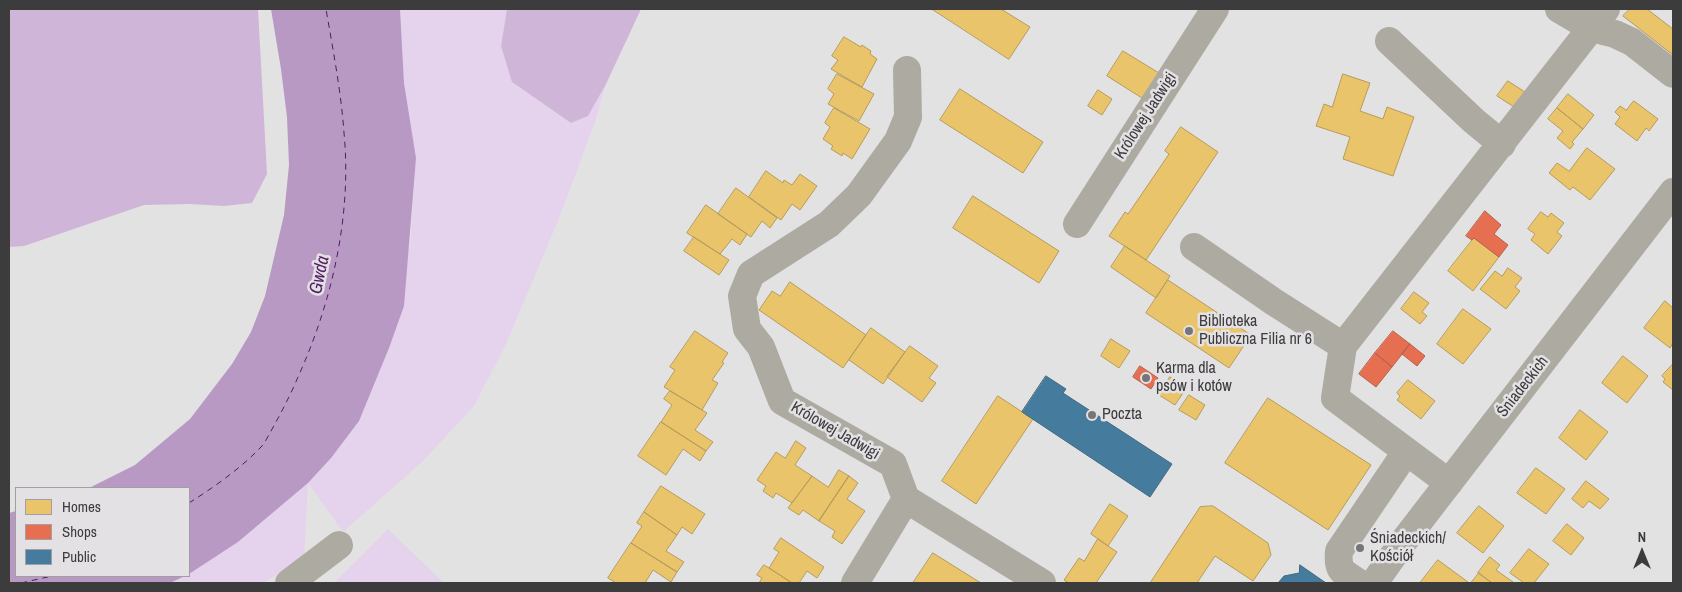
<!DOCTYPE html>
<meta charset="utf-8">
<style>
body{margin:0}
#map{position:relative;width:1682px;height:592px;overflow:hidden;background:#e3e2e3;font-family:"Archivo Narrow",sans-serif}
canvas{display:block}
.frame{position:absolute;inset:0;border:10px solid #3d3c3d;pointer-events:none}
.legend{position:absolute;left:15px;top:487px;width:175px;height:90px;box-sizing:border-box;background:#e3e1e4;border:1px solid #a19fa1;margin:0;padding:6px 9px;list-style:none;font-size:15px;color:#3d3c3d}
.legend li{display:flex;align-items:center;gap:10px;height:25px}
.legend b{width:25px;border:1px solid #a19fa1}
.north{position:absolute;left:1617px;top:527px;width:50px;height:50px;-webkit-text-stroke:4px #e3e1e4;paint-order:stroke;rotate:0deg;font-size:14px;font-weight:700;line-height:20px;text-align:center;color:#3d3c3d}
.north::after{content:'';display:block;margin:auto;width:18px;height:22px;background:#3d3c3d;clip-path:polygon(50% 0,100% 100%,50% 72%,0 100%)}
</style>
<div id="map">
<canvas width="1682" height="592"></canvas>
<div class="frame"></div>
<ul class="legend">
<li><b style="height:14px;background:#e9c46a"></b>Homes</li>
<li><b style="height:14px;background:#e76f51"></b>Shops</li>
<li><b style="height:14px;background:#457b9d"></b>Public</li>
</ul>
<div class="north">N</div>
</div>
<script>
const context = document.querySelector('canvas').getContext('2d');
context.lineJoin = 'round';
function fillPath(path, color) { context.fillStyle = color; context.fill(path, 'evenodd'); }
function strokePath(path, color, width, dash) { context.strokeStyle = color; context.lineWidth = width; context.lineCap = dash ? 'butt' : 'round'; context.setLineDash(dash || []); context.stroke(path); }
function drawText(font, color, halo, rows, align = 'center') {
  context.font = font + ' "Archivo Narrow",sans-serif'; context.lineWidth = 5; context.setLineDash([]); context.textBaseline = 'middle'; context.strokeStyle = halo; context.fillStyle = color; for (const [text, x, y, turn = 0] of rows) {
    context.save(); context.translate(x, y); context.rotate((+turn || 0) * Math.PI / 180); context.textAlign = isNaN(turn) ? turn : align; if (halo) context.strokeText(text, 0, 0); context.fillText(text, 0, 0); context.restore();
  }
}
fillPath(new Path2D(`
 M400,9H507L501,46L513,83L571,123L588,116L606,84L595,122L558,221L505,346L474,406L423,461L343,532L308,483L304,558L263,583H170L185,576H189V574L238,542L308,483L410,248L416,158L404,82Z
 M388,529L444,583H334Z`), '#e5d2ec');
fillPath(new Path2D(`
 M9,9H258L267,174L252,203L224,206L190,204L144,205L24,246L9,247Z
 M507,9H641L606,84L588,116L571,123L512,82L501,46Z`), '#cfb5d7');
fillPath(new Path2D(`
 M271,9H400L404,83L416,158L404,306L389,348L359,421L331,458L308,483L238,542L189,574V488H89L135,465L190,419L232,364L251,332L265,296L284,215L289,165L287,117L281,69Z
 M16,511V576H185L170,583H9V513Z`), '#b899c4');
const homes = new Path2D(`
 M932,9H1001L1030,27L1009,59Z
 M1630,9H1647L1673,29V55L1623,16Z
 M844,37L861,47L862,45L871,51L870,54L877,59L862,87L831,69L838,60L832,56Z
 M1123,51L1159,73L1142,98L1107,76Z
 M837,74L874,94L859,121L828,104L834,94L828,89Z
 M1343,74L1370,83L1360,111L1383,119L1387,107L1414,117L1393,176L1343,159L1350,137L1316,126L1324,104L1332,107Z
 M1508,81L1525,92L1514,107L1497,96Z
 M960,89L1043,142L1023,173L940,120Z
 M1098,90L1112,99L1102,115L1088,106Z
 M1568,94L1594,115L1583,129L1557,108Z
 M1634,101L1658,119L1649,131L1646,128L1637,141L1615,124L1620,117L1615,112L1620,106L1626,110Z
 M834,108L870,129L852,159L843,153L842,156L831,149L833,146L823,139L830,127L825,123Z
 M1557,108L1583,129L1572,142L1574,144L1570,149L1557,138L1563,131L1548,119Z
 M1181,127L1218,152L1146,260L1109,236L1125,212L1128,214L1137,201L1169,154L1165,151Z
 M1587,148L1615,169L1590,200L1573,187L1570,190L1549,173L1557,163L1569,171Z
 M766,171L783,183L784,180L792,185L800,174L817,186L800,210L792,204L781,220L749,197Z
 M736,188L777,218L770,228L762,221L751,237L718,214Z
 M973,196L1059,251L1039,283L953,228Z
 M706,205L747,234L740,245L732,239L720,254L687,233Z
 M1541,212L1548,217L1551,213L1564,223L1557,232L1562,236L1548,254L1531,240L1535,234L1528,229Z
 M694,237L729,260L719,275L684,251Z
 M1474,238L1499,257L1473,291L1448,271Z
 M1125,246L1170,276L1156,298L1111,267Z
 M1508,268L1522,278L1515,287L1520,291L1506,309L1480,289L1495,271L1502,276Z
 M1168,280L1251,335L1229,368L1146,313Z
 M790,282L866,335L843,368L759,310L772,291L780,296Z
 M1414,292L1429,303L1422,312L1427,316L1420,324L1401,309Z
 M1665,301L1673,308V343L1670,348L1644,328Z
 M1463,309L1491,329L1463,364L1437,344Z
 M871,328L905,352L883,384L849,360Z
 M695,331L728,353L722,362L724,363L712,380L718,383L702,410L664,387L675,370L670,367Z
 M1111,339L1130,351L1119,368L1101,356Z
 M910,346L938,366L929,378L936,383L922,402L887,377Z
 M1623,356L1648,376L1627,403L1602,383Z
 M1673,364V390L1663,382L1665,379L1662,376Z
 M1170,377L1187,387L1175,405L1159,395Z
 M1408,380L1435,401L1421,419L1397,400L1400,396L1397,393Z
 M670,391L707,413L695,430L713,442L706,451L661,422L672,405L664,399Z
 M1189,395L1205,405L1196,420L1179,410Z
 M998,396L1033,419L976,504L942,481Z
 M1268,398L1371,465L1328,530L1225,463Z
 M1580,410L1608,432L1586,460L1559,438Z
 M661,422L706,451L700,461L683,449L666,475L638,456Z
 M796,441L806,448L795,465L812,476L792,503L776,493L773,498L763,491L766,486L757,480L776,452L785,458Z
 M1536,468L1565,489L1546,514L1517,493Z
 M839,470L849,476L819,521L803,510L799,515L788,508L812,476L828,487Z
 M849,476L858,483L847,499L865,511L842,544L832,537L835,531L819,521Z
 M1586,481L1609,499L1600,509L1589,501L1583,508L1572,499Z
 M661,486L705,514L692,534L682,527L677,535L644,512Z
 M1110,504L1128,516L1108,546L1091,534Z
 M1213,506L1268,543L1271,555L1253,581L1215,556L1197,583H1150L1200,507Z
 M1479,506L1504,526L1483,553L1457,533Z
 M644,512L677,535L666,551L684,562L677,572L631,543L642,526L637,523Z
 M1567,524L1584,538L1571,555L1553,541Z
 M781,538L824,567L817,578L807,571L799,583H792L769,568L779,552L774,549Z
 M1098,539L1117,552L1096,583H1069L1064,580L1079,558L1084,561Z
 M631,543L677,572L671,582L653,570L645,583H616L608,578Z
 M1529,549L1549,564L1534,583H1524L1510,573Z
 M933,553L981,583H913Z
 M1490,557L1500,565L1496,570L1513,582L1512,583H1492L1478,573Z
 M1438,560L1468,582L1467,583H1420Z
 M764,565L769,568L792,583H759L762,578L757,575Z
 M1479,573L1488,580L1492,583H1471Z`);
fillPath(homes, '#e9c46a');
strokePath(homes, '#b59b5c', 1);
const shops = new Path2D(`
 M1485,211L1501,225L1494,234L1508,245L1499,257L1474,238L1472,240L1466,236Z
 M1393,331L1410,344L1392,367L1375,353Z
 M1410,344L1425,356L1417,366L1402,354Z
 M1375,353L1392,367L1376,387L1359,374Z
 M1140,366L1158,378L1151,389L1133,377Z`);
fillPath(shops, '#e76f51');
strokePath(shops, '#b4604b', 1);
const public = new Path2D(`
 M1046,376L1066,389L1063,393L1172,464L1150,497L1022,412Z
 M1300,565L1326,583H1278L1284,576L1299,573Z`);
fillPath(public, '#457b9d');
strokePath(public, '#436880', 1);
strokePath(new Path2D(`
 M189,503C214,487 240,469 261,447C265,443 268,436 271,431C281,413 290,396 298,377C332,302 352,215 344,133C341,91 333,50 326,9
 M21,583L52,576`), '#531a64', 1, [6, 5]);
strokePath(new Path2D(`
 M1559,9L1591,28L1615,34L1632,42L1673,74
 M1389,41L1474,121L1502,144
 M907,70L908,117L898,141L859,195L829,224L751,274L742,296L747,329L761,347L782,401L893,464L906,499L1042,583
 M1077,224L1215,9
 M1194,247L1274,302L1343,346
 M1449,483L1335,398L1343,346L1606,9
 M289,583L339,545
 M855,583L906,499
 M1359,583C1343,572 1337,572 1339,551L1406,452
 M1374,583L1400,546L1673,192`), '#adaaa2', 28);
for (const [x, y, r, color] of [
 [1189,331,5,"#777677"],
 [1146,378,5,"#777677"],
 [1092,415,5,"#777677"],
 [1360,548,5,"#777677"]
]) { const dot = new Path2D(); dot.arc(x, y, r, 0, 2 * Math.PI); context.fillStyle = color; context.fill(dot); strokePath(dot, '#e3e1e4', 2); }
drawText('16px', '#3d3c3d', '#e3e1e4', [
 ["Królowej Jadwigi",1146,116,-57],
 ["Śniadeckich",1523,387,-52],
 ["Królowej Jadwigi",835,431,30]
]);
drawText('16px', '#3d3c3d', '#e3e1e4', [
 ["Biblioteka",1199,322],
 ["Publiczna Filia nr 6",1199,340],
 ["Karma dla",1156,369],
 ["psów i kotów",1156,387],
 ["Poczta",1102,415],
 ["Śniadeckich/",1370,539],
 ["Kościół",1370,557]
], 'left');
drawText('italic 18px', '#531a64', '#e3e1e4', [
 ["Gwda",320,275,-78]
]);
</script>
